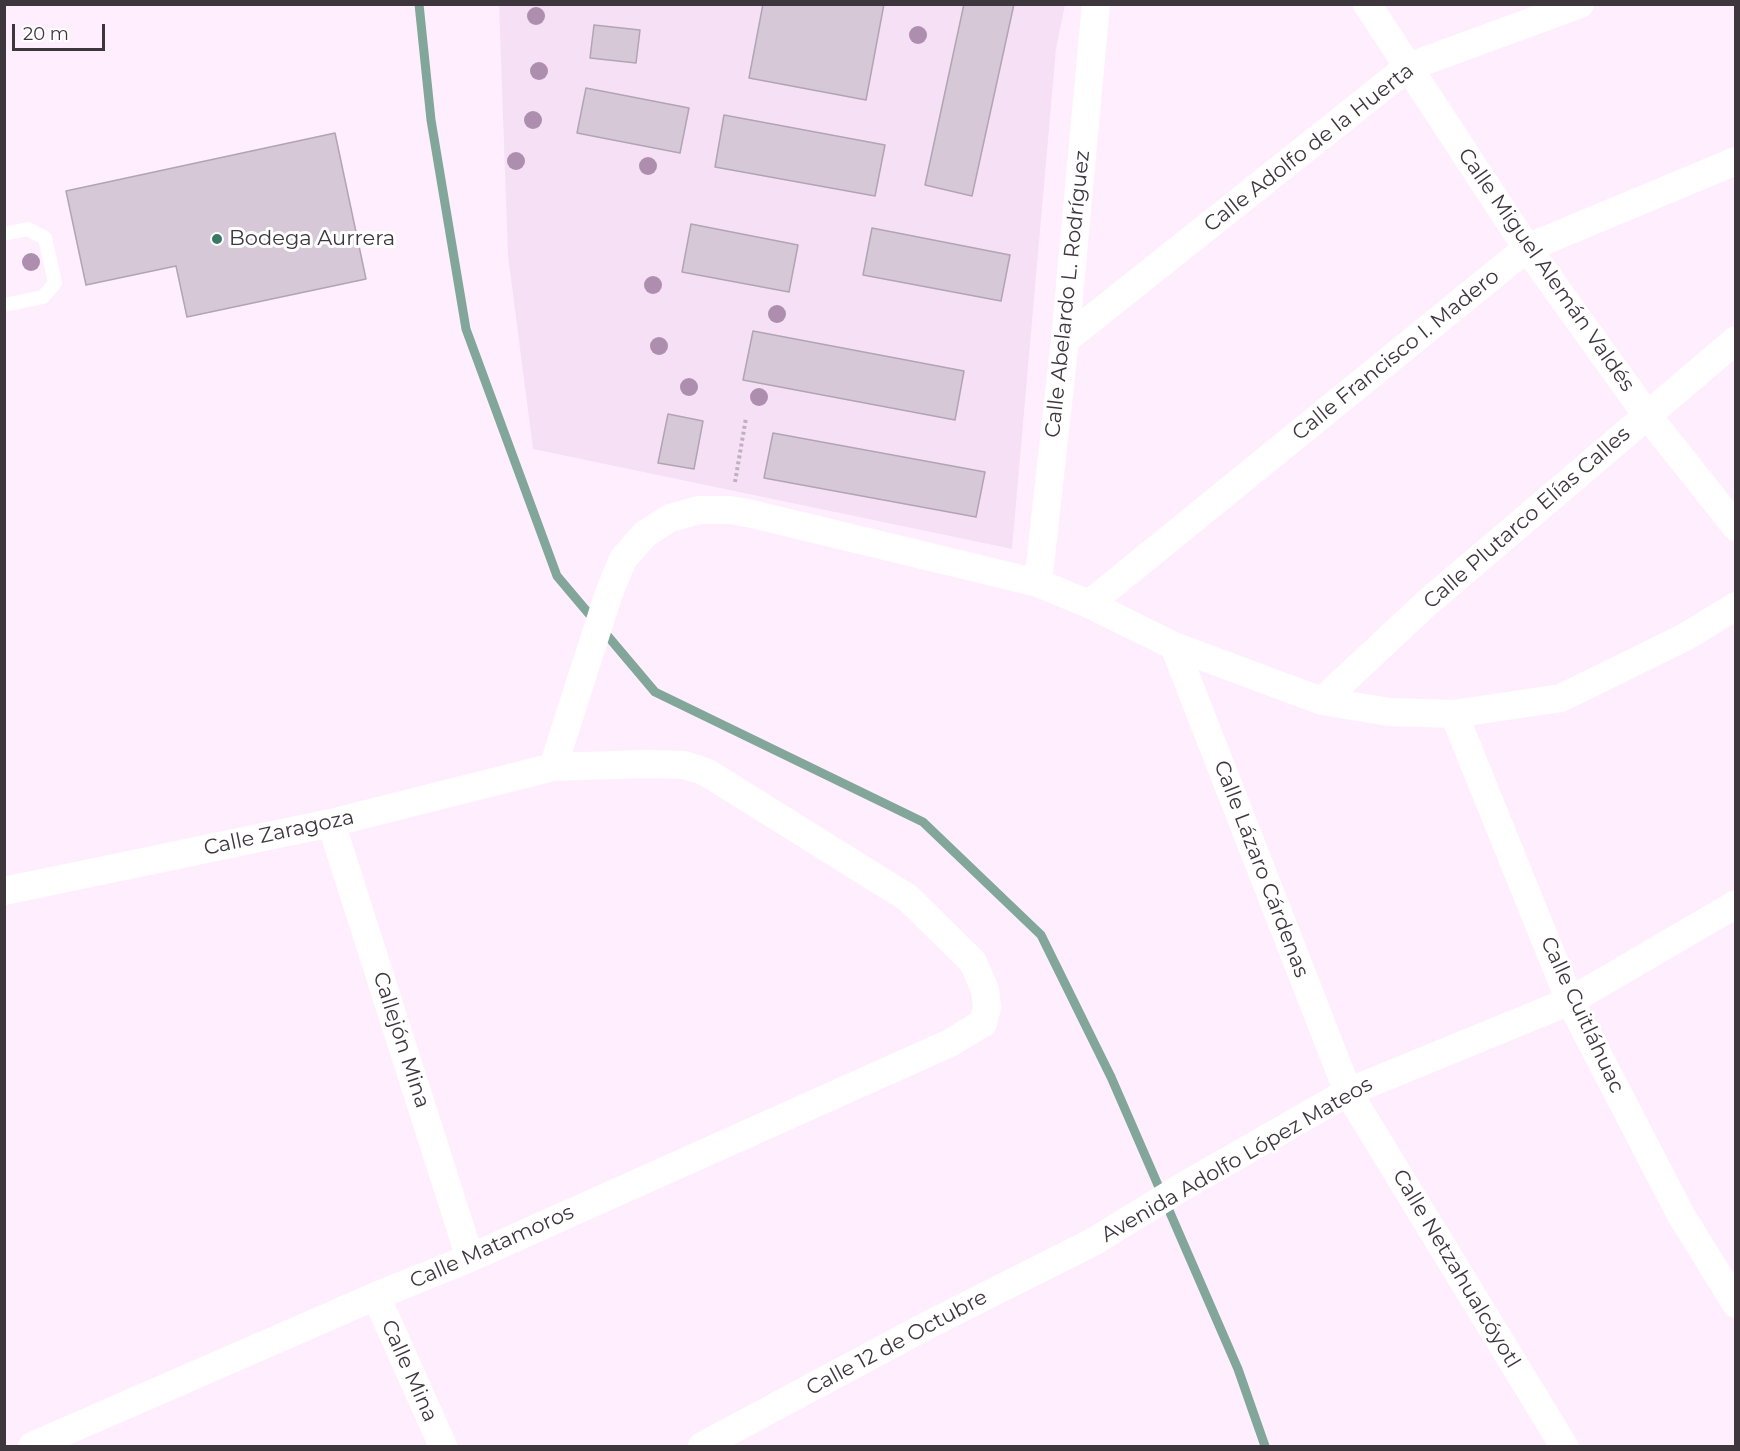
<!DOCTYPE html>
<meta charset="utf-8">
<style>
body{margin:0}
#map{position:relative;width:1740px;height:1451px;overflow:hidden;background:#ffeffe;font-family:Montserrat,sans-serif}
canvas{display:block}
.frame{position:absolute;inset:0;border:6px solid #3d373d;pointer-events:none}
.scale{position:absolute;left:12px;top:24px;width:93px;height:27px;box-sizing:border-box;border:3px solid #3d373d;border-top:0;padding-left:8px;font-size:18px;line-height:21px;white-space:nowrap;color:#3d373d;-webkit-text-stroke:4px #fff;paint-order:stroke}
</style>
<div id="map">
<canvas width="1740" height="1451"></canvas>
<div class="frame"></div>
<div class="scale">20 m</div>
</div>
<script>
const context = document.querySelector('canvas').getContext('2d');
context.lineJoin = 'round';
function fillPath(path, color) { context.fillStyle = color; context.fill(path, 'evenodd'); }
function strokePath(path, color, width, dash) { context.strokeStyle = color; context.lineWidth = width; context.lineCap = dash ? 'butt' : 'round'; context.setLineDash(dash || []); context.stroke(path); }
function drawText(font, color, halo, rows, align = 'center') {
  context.font = font + ' Montserrat,sans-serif'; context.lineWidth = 6; context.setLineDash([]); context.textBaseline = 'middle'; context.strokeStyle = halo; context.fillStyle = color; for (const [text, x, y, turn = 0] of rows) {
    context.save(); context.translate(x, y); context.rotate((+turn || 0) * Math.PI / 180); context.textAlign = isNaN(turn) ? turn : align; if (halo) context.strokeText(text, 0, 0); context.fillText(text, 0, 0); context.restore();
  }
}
fillPath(new Path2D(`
 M499,5H1065L1056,49L1012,549L533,449L508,256Z`), '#f6e0f5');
strokePath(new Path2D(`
 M419,4L431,120L466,329L557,576L655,692L923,822L1041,935L1111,1077L1238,1369L1265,1446`), '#82a699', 9);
const building = new Path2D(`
 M763,4H884L866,100L749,78Z
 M964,4H1014L972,196L925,185Z
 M594,25L640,30L636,63L590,58Z
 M586,88L689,108L680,153L577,133Z
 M724,115L885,145L875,196L715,167Z
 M335,133L366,279L187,317L176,266L86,285L66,191Z
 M691,224L798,245L789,292L682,272Z
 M872,228L1010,255L1001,301L863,275Z
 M753,331L964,371L955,420L743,380Z
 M668,414L703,421L694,469L658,463Z
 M773,433L985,472L976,517L764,478Z`);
fillPath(building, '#d7c8d7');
strokePath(building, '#b2a4b2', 1.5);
strokePath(new Path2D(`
 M735,482L746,418`), '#bdb1bd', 4, [3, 3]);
strokePath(new Path2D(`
 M4,234L28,229L45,238L55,283L43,297L4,305`), '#fff', 14);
strokePath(new Path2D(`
 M1367,4L1527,248L1647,415L1736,527
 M1065,340L1408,67L1580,4
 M1038,583L1065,340L1096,4
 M1089,604L1527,248L1736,161
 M1174,646L1348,1092L1564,1446
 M1322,701L1428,602L1736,340
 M1454,714L1570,1001L1681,1215L1736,1304
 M553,767L609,593L623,559L645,534L670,518L699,510H730L752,514L1038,583L1089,604L1174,646L1322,701L1389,712L1454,714L1561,698L1685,637L1736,606
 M331,823L470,1258
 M4,891L331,823L553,767L646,764L684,765L706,772L908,898L973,962L985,990L987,1007L983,1023L950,1043L470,1258L376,1296L32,1446
 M376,1296L443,1446
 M702,1446L928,1325L1093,1242L1184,1186L1348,1092L1570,1001L1736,904`), '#fff', 28);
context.fillStyle = '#ae8eae';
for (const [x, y] of [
 [536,16],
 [918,35],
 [539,71],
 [533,120],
 [516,161],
 [648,166],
 [31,262],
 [653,285],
 [777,314],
 [659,346],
 [689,387],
 [759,397]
]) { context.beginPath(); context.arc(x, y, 9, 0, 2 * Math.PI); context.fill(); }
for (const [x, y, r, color] of [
 [217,239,6,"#3b7864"]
]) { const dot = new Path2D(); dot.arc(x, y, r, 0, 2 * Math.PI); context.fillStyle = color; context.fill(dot); strokePath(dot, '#fff', 2); }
drawText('21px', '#3d373d', '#fff', [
 ["Calle Adolfo de la Huerta",1309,148,-38],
 ["Calle Miguel Alemán Valdés",1546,270,55],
 ["Calle Abelardo L. Rodríguez",1068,294,-84],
 ["Calle Francisco I. Madero",1396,355,-39],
 ["Calle Plutarco Elías Calles",1527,518,-41],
 ["Calle Zaragoza",279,833,-12],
 ["Calle Lázaro Cárdenas",1261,869,69],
 ["Calle Cuitláhuac",1582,1015,65],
 ["Callejón Mina",401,1040,72],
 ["Avenida Adolfo López Mateos",1237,1160,-30],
 ["Calle Matamoros",492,1247,-24],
 ["Calle Netzahualcóyotl",1456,1269,59],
 ["Calle 12 de Octubre",897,1343,-28],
 ["Calle Mina",409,1371,66]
]);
drawText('21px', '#3d373d', '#fff', [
 ["Bodega Aurrera",229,239]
], 'left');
</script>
